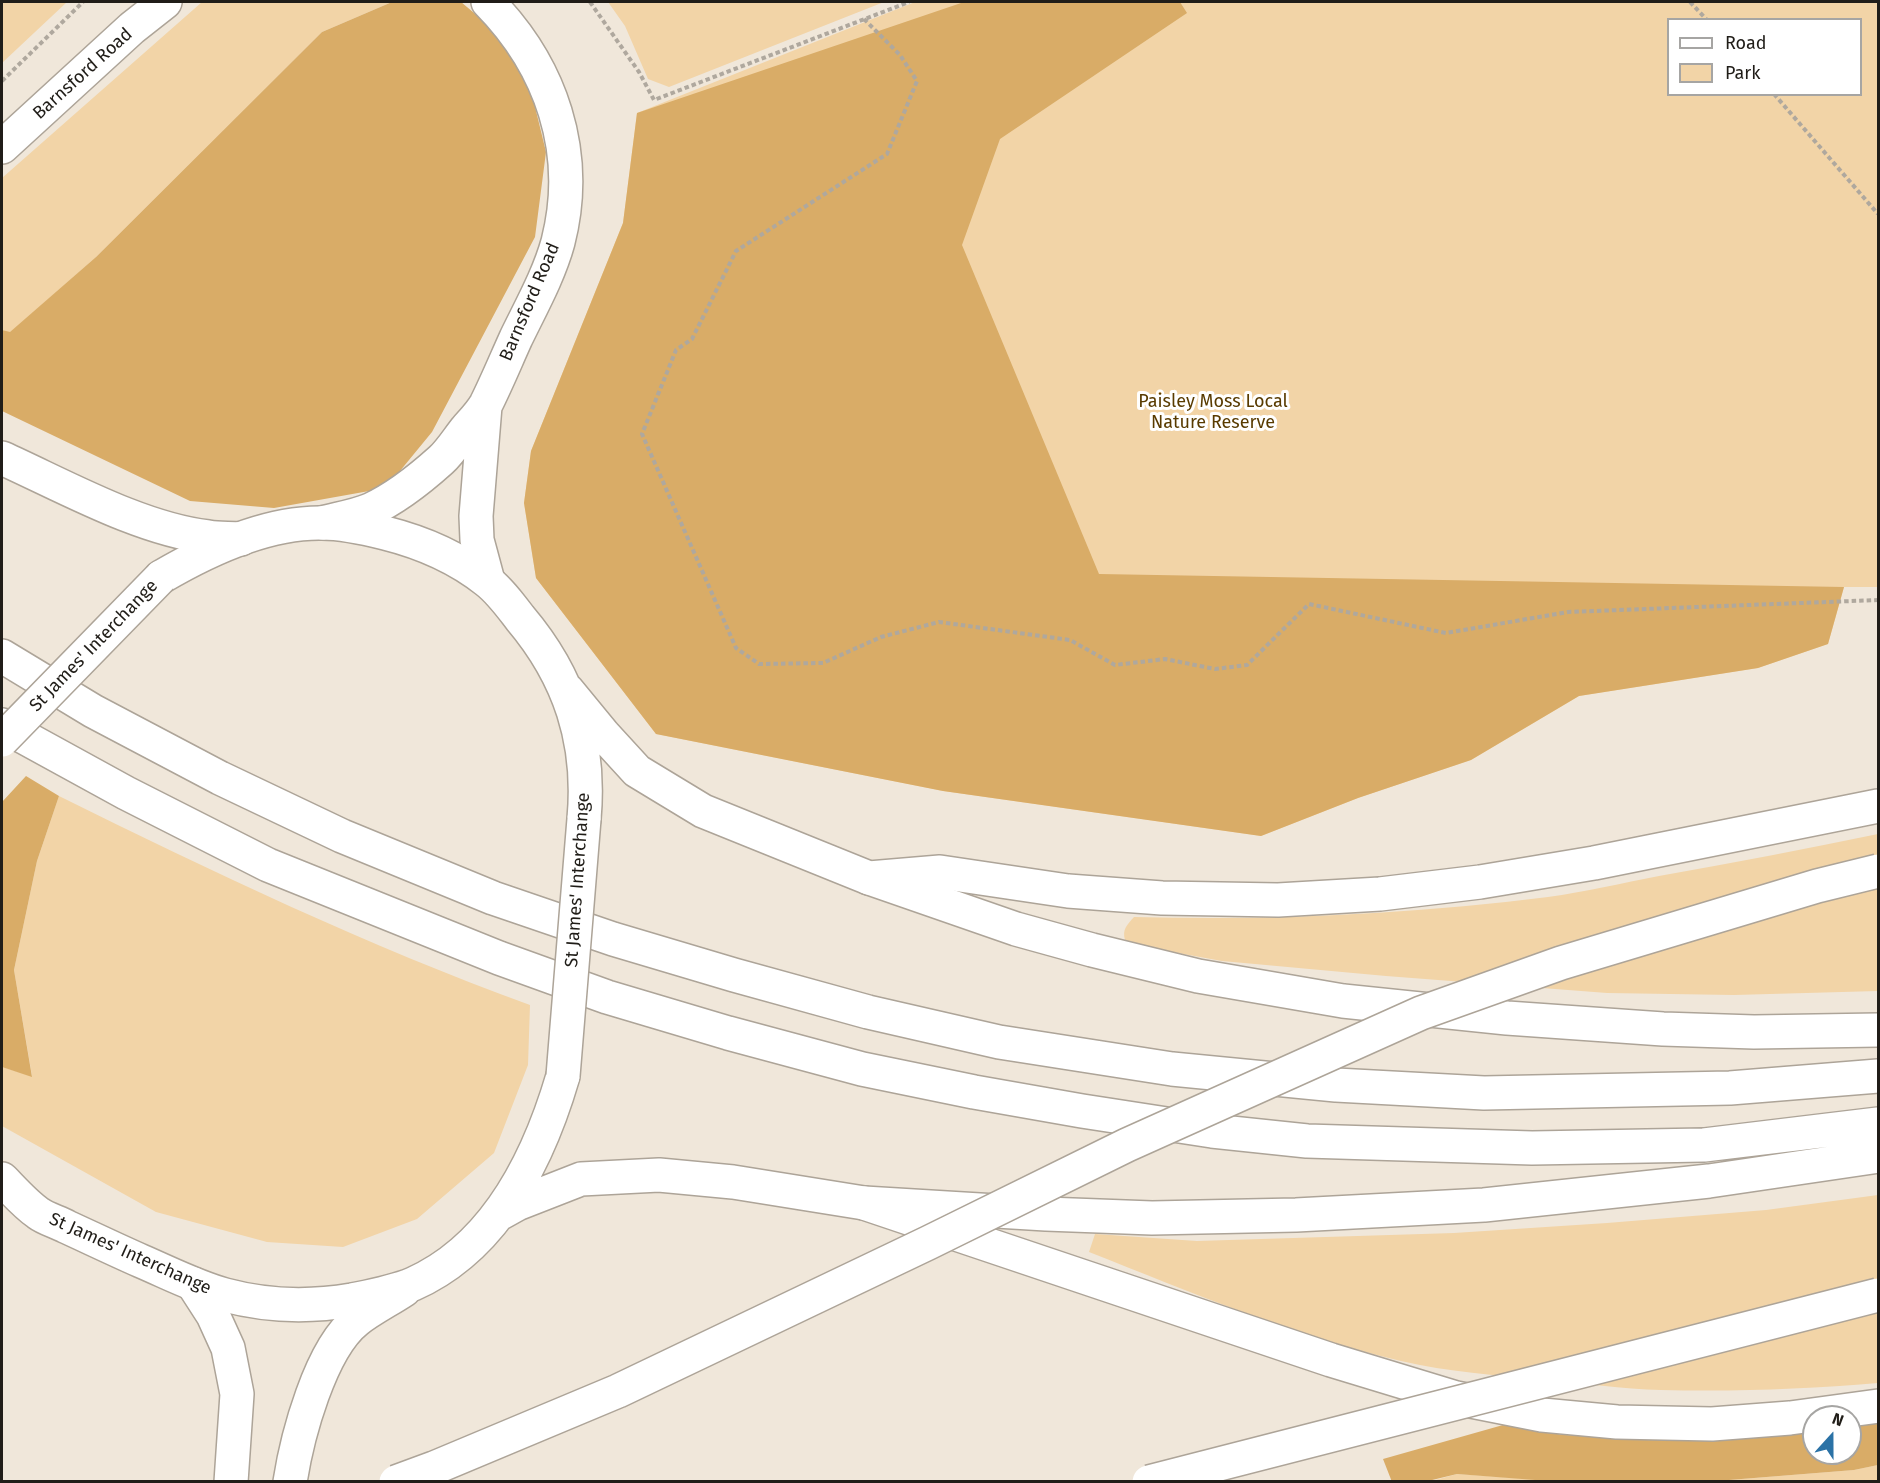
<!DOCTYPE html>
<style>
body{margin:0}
#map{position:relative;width:1880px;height:1483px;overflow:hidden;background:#f0e7da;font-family:"Fira Sans",sans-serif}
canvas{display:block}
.frame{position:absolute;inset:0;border:3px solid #201d18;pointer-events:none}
.legend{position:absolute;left:1667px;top:18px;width:195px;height:78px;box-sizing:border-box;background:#fff;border:2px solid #a6a5a3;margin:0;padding:8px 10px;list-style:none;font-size:18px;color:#201d18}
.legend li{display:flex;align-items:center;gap:12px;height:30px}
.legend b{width:30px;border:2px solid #a6a5a3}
.north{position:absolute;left:1802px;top:1405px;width:60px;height:60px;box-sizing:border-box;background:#fff;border:2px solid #a6a5a3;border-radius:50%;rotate:21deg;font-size:16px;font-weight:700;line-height:24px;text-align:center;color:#201d18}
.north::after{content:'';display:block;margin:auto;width:21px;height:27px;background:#2b72a6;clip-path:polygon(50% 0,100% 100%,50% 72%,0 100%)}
</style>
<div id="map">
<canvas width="1880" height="1483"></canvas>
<div class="frame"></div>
<ul class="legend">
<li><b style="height:8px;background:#fff"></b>Road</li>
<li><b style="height:16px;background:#f2d4a7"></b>Park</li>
</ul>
<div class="north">N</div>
</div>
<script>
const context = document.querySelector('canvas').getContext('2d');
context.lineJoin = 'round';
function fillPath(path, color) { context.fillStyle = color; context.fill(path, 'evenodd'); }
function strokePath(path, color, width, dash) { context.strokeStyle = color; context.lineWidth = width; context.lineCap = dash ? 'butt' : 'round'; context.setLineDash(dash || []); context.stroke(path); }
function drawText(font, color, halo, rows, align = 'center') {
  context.font = font + ' "Fira Sans",sans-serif'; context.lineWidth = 6; context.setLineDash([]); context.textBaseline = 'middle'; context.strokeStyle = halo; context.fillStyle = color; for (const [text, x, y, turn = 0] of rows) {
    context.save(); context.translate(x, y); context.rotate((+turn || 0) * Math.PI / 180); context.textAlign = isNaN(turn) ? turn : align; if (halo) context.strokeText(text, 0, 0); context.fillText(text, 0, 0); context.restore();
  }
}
fillPath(new Path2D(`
 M2,2H67L2,63Z
 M202,2H392L322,32L96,257L10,333L2,330V178Z
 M608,2H884L669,87L648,79L625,26Z
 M915,2H1878V587H1844L1828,644L1758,668L1579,696L1471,760L1358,798L1261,836L943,791L656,734L536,578L524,503L531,451L623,223L637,113ZM1668,20H1860V94H1668Z
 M59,796C213,872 368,946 530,1005L528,1065L494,1153L417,1219L343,1247L267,1242L156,1212L2,1126V1067L32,1076L14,970L37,861Z
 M1878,834V991L1734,995L1607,993L1386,976L1222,961L1134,945L1125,940C1122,929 1127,925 1134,917C1272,921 1410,914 1548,897C1585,892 1622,883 1659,876C1733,863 1806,849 1878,834Z
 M1878,1195V1383C1807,1389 1734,1392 1661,1390C1622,1389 1583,1383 1544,1380C1496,1375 1448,1372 1401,1361C1293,1336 1191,1292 1089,1252L1095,1234L1197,1241L1454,1233L1607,1223L1766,1210Z
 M1878,1465V1481L1704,1482L1854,1470Z
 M1457,1474L1561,1481L1428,1482Z`), '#f2d4a7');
fillPath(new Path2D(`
 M392,2H461L492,28L529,82L546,152L535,237L432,432L386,488L274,508L190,501L2,411V330L10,332L96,257L322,32Z
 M964,2H1180L1187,13L1000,139L962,245L1099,574L1844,587L1828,644L1758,668L1579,696L1471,760L1358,798L1261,836L943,791L656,734L536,578L524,503L531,451L623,223L637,113Z
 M26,776L59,796L37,861L14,970L32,1077L2,1067V802Z
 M1878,1416V1465L1854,1470L1704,1482H1561L1457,1474L1428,1481L1392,1482L1383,1459L1503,1425L1564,1435L1749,1439L1814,1428V1453H1850V1421Z`), '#d9ac67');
const primary = new Path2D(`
 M2,147L132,28L165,2
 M485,406L476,516L477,540L488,581
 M322,523C337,519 356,516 370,510C394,499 421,478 441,460C450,452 458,439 466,429C473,421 481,413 486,404C497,382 506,360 516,338C531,307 549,275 558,242C581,152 551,66 488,2
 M193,1284L213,1315L228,1348L237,1394L231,1482
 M290,1482C297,1437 320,1349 357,1320C371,1309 389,1300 404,1290`);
const trunk = new Path2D(`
 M161,577C207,550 267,522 322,523C343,523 365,528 385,533C421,542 458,558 487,581C500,591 510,605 520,618C570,677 591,742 584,819
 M567,690L604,735L637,771L703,811L869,878L940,872L1068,891L1162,898L1278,900L1380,894L1480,882L1594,863L1878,806
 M2,1179C13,1190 25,1204 38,1213C46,1219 58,1222 67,1227C91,1238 116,1250 141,1261C169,1273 196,1287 225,1295C266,1306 311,1307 352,1300C372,1296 394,1292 413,1284C496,1247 539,1158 563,1076
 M499,1214L517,1204L581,1179L659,1175L733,1182L864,1203L1331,1360L1456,1398L1542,1415L1617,1422L1712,1424L1790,1418L1878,1406`);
const motorway = new Path2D(`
 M2,458C64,486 140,529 208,537C219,539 230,538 241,539
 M2,656L93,711L220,778L342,836L493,898L613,939L734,975L868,1012L999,1042L1172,1069L1336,1085L1484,1093L1730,1088L1878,1076
 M2,725L126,793L268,865L499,958L607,997L728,1033L862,1069L974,1092L1082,1111L1212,1131L1307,1141L1532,1148L1704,1145L1878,1124
 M869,878L1016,929L1092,950L1198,976L1343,1001L1507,1018L1663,1029L1754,1032L1878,1030
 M864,1203L1046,1214L1152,1218L1296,1215L1484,1205L1709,1181L1878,1156`);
strokePath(primary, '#ada498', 36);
strokePath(trunk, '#ada498', 36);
strokePath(motorway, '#ada498', 36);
strokePath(new Path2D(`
 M590,2L639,72L654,100L909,2
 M1690,2L1707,20
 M864,19L900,55L917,81L887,154L736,251L692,339L676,350L642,434L736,648L759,664L823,663L881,637L939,622L1070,640L1115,665L1165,659L1215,669L1247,665L1309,604L1446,633L1568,612L1878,600
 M2,81L83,2
 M1774,94L1878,214`), '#afa89e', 4, [4.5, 3]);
strokePath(primary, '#fff', 33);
strokePath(trunk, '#fff', 33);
strokePath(motorway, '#fff', 33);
const trunkBridge = new Path2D(`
 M2,740L161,577
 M563,1076L584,819`);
const motorwayBridge = new Path2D(`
 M396,1482L434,1468L618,1391L928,1243L1127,1145L1421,1013L1561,963L1817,886L1878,871
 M1149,1482L1878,1295`);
strokePath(trunkBridge, '#ada498', 36, []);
strokePath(motorwayBridge, '#ada498', 36, []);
strokePath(trunkBridge, '#fff', 33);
strokePath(motorwayBridge, '#fff', 33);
drawText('18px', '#201d18', '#fff', [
 ["Barnsford Road",83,74,-42],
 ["Barnsford Road",530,302,-67],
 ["St James' Interchange",94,646,-46],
 ["St James' Interchange",578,880,-86],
 ["St James' Interchange",130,1254,24]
]);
drawText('18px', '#593b00', '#fff', [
 ["Paisley Moss Local",1213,402],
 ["Nature Reserve",1213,423]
]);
</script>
